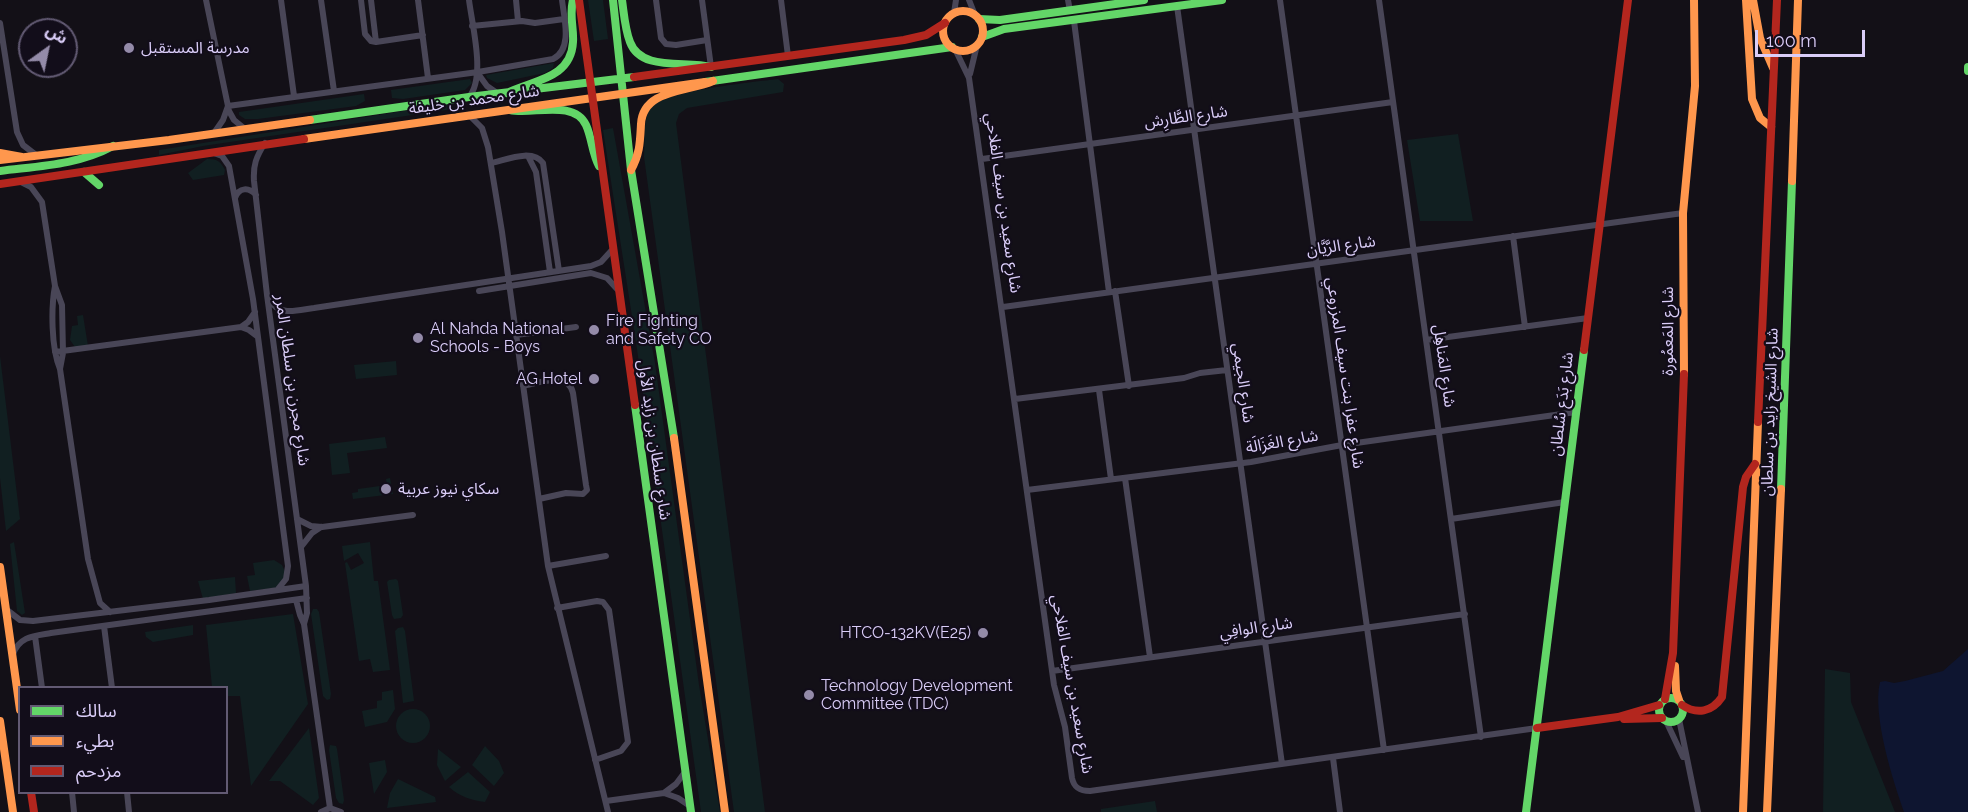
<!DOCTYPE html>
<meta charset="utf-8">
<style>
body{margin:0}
#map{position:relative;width:1968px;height:812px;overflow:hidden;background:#131017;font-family:Raleway,"Noto Sans Arabic",sans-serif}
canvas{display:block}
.legend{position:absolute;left:18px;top:686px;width:210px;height:108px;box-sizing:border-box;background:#120d1a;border:2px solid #625a73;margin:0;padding:8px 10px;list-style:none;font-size:18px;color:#dacdf8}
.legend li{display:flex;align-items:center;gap:12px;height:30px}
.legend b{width:30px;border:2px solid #625a73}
.north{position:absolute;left:18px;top:18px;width:60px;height:60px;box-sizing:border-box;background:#120d1a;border:2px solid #625a73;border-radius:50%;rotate:33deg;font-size:16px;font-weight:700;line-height:24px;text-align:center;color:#dacdf8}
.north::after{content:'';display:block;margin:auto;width:21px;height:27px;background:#948ba9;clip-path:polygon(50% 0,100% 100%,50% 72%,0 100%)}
.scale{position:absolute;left:1755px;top:30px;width:110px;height:27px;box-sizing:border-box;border:3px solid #dacdf8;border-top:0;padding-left:8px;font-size:18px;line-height:21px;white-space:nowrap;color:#dacdf8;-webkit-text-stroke:4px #120d1a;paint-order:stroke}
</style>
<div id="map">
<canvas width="1968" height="812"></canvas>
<ul class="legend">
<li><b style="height:8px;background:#63d668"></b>سالك</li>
<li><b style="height:8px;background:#ff974d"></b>بطيء</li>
<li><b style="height:8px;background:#b3261e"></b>مزدحم</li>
</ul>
<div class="north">ش</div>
<div class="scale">100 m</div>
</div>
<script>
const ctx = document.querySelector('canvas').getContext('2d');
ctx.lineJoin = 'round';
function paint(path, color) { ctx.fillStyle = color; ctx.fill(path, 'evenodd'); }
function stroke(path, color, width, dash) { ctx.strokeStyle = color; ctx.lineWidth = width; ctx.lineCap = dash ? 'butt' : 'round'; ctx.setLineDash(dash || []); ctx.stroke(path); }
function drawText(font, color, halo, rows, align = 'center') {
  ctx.font = font + ' Raleway,"Noto Sans Arabic",sans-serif'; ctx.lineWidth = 4.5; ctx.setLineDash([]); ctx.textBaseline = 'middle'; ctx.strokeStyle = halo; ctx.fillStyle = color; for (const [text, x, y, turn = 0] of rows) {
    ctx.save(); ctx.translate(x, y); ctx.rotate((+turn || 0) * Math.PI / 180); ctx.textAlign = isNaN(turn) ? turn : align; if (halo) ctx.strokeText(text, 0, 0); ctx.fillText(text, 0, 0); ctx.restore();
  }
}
paint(new Path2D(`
 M588,0H603L608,39L594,41Z
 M554,63L553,68L545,73L497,83L487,78L486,75Z
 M470,79L472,83L465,90L403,99L392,98L391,90Z
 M778,79L784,84L783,92L687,108L679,114L676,123L765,812H734L644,157C645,143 643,123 649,110C657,91 755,82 778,79Z
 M364,94L365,101L356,106L258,119H245L239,115V112Z
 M453,103V109L203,146L159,155V150Z
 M613,128L655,363L699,685L720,812H701L636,342L603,130Z
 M1458,134L1473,221H1420L1407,140Z
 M207,159C218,159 221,162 225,170L224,175L193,180L188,173Z
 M83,315L88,346L75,347L70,340L72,326L78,325L77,316Z
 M0,356L20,519L6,531L0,478Z
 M396,361L397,375L356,379L354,365Z
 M385,437L387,448L347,453L350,473L332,475L329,444Z
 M390,478L393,494L353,499L352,493L358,492V489L387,485L386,479Z
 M14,542L25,613L22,615L17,611L10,544Z
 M370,542L374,581H378L390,670L373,672L370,659L359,661L345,563L347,562L351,570L364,563L358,553L344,561L342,546Z
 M274,560L282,565L287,576L283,587L250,591L247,576L255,575L253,563Z
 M235,577L236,593L203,599L198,581Z
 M396,579L398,581L403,615L401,618L394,619L392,615L387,582L389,580Z
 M313,609H317L319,612L331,694L330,699L327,700L323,696L311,614Z
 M293,614L308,704L251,786L240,696H227L226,688L212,687L206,625Z
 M193,625V635L153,642L146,637L145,632Z
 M403,627L405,631L414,701L403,703L395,631L398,628Z
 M1825,669L1850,673L1851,702L1895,812H1823Z
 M393,690L395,709L387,722L365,727L362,711L377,708V701L382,700V692Z
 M396 726a17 17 0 1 1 34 0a17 17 0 1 1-34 0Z
 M309,728L319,798L313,805L280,781H269Z
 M330,745L336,746L337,749L344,800L343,804L339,803L336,798L329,750Z
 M485,746L499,761L504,773L494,786L472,765Z
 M438,749L461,767L445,781L437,765Z
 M385,760L387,772L374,794L369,763Z
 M468,772L490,792L485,802C471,800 460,797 449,787Z
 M398,779L435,797L436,802L387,808L390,793Z
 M1155,801L1157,812H1101V809Z`), '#111f21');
paint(new Path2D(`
 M1968,649V812H1904C1893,781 1872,715 1880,682L1885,681L1894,683L1905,681L1943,671Z`), '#0e1530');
stroke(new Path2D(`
 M206,0L229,111L234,120L245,129
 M281,0L294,96
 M321,0L334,91
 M361,0L365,34L371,41L376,42L423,35
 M371,0L376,42
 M418,0L428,78
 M469,0C472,25 486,77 469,97
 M516,0L518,21
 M656,0L661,38L666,44L676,45L707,40
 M702,0L711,67
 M781,0L788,56
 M969,0L975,15
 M1068,0L1070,11
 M1280,0L1384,750
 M1379,0L1481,737
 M1177,6L1282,764
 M954,13L956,0
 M1074,21L1109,292
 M0,23L17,132L23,145L36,155
 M472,26L522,21L535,23L564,19
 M955,49L969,78L1054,685L1065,727L1072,778C1074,788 1080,791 1090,791L1537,728
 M970,74L977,45
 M479,75L487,86L497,93
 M228,106L478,72L553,59C573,49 564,18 562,0
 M469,115L482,128L488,147L502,232L548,566L608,812
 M214,133L223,120L228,106
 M265,143C256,157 253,165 254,181L267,295L306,586L307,613L304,624
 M211,152L222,156L229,166L253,299L288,566L286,579L278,589
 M528,156L536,172L550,272
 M982,159L1393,102
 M491,163C506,160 532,148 543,163L559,271
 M21,182L31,187L42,202L55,286L62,305L63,353L60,369
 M235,198C239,187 249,187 256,195
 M1513,236L1525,327
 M55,286C51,307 51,348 60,369L88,559L100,603L110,612
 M479,291L591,273L607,278L617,289
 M1115,291L1129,386
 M270,300C279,317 298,310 314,308L591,266L601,262L612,250
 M1003,307L1683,213
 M241,327L248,322L255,312
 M516,335L576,327
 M1426,340L1588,318
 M55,352L241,327L249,330L257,336
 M523,386C539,383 568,371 573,393L586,485L587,490L583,494L566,493L539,499
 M1099,390L1111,479
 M1015,399L1184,378L1200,373L1227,370
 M1125,478L1150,657
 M1027,490L1251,462L1342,445L1576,412
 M297,519L311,526L322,527L413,515
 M1451,519L1565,502
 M301,547L312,533L321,527
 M548,566L606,556
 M296,600L300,615L304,624L330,808
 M557,608L597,601L603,602L609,610L628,742L621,751L595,760
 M7,610L20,620L33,621L209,600L306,586
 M104,626L112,688
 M35,636L42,688
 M13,654C20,636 34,636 51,633L307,598
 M1052,671L1465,614
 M1679,719L1698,812
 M1666,721L1683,757
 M1333,758L1340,812
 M72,792L74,812
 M127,792L129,812
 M664,793L676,784L685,772
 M606,801L664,793L678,798L690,806
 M321,812L330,808L341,812`), '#494657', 6);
stroke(new Path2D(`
 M613,0L631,170L674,438
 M622,0C624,14 625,29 630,42C641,72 686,60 711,67
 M979,19L1000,20L1144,0
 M982,37L1004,29L1222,0
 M1968,67V71
 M705,82L952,47
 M507,93C533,80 571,79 573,42C574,28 569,15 573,0
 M510,110C532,115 574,99 586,125C592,138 592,153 599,166
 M310,120L469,97L634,77
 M0,171C39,166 78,165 113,146
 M84,172L99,185
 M635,405L691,812
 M1781,489L1792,181
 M1659 710a12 12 0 1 1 24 0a12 12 0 1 1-24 0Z
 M1526,812L1584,350`), '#63d668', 8);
stroke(new Path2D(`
 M1746,0L1752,99L1760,118L1771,127
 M1753,0L1760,38L1773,68
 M943 31a20 20 0 1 1 40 0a20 20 0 1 1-40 0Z
 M304,139L705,82
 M0,153L22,157
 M0,160L169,140L310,120
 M631,170C640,154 640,142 641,124C643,89 688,92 713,81
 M1792,181L1798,0
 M1684,374L1683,213L1695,86L1694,0
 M674,438L725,812
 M0,567L20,710
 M1675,666L1676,691L1679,700
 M0,721L13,812
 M1743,812L1758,422
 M1767,812L1781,489`), '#ff974d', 8);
stroke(new Path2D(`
 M579,0L635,405
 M634,77L904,40L926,35L945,23
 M0,184L304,139
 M1584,350L1628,0
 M1758,422L1777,0
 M1665,699L1673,653L1684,374
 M1682,705C1697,715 1712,712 1722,697L1743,487L1746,477L1755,464
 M1624,719L1662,718
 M1537,728L1618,717L1659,705
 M31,792L34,812`), '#b3261e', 8);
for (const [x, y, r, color] of [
 [129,48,6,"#948ba9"],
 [594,330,6,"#948ba9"],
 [418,338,6,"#948ba9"],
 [594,379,6,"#948ba9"],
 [386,489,6,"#948ba9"],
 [983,633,6,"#948ba9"],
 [809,695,6,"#948ba9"]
]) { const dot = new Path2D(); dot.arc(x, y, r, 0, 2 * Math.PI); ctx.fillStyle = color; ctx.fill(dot); stroke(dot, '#120d1a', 2); }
drawText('16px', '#dacdf8', '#120d1a', [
 ["مدرسة المستقبل",141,48],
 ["Fire Fighting",606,321],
 ["and Safety CO",606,339],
 ["Al Nahda National",430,329],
 ["Schools - Boys",430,347],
 ["AG Hotel",582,379,"right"],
 ["سكاي نيوز عربية",398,489],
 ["HTCO-132KV(E25)",971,633,"right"],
 ["Technology Development",821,686],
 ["Committee (TDC)",821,704]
], 'left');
drawText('16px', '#dacdf8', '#120d1a', [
 ["شارع محمد بن خليفة",474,100,-8],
 ["شارع الطَّارِش",1186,117,-8],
 ["شارع سعيد بن سيف الفلاحي",1003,203,82],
 ["شارع الرَّيَّان",1341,246,-8],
 ["شارع المَعمُورة",1668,331,-90],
 ["شارع المَناهِل",1444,366,82],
 ["شارع عفرا بنت سيف المزروعي",1345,373,82],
 ["شارع مجرن بن سلطان المرر",292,380,82],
 ["شارع الجيمي",1243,383,82],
 ["شارع بَدَع سُلطان",1562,404,-83],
 ["شارع الشيخ زايد بن سلطان",1770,412,-88],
 ["شارع سلطان بن زايد الأول",654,440,82],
 ["شارع الغَزَالَة",1282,442,-10],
 ["شارع الوافِي",1256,628,-8],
 ["شارع سعيد بن سيف الفلاحي",1072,684,80]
]);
</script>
